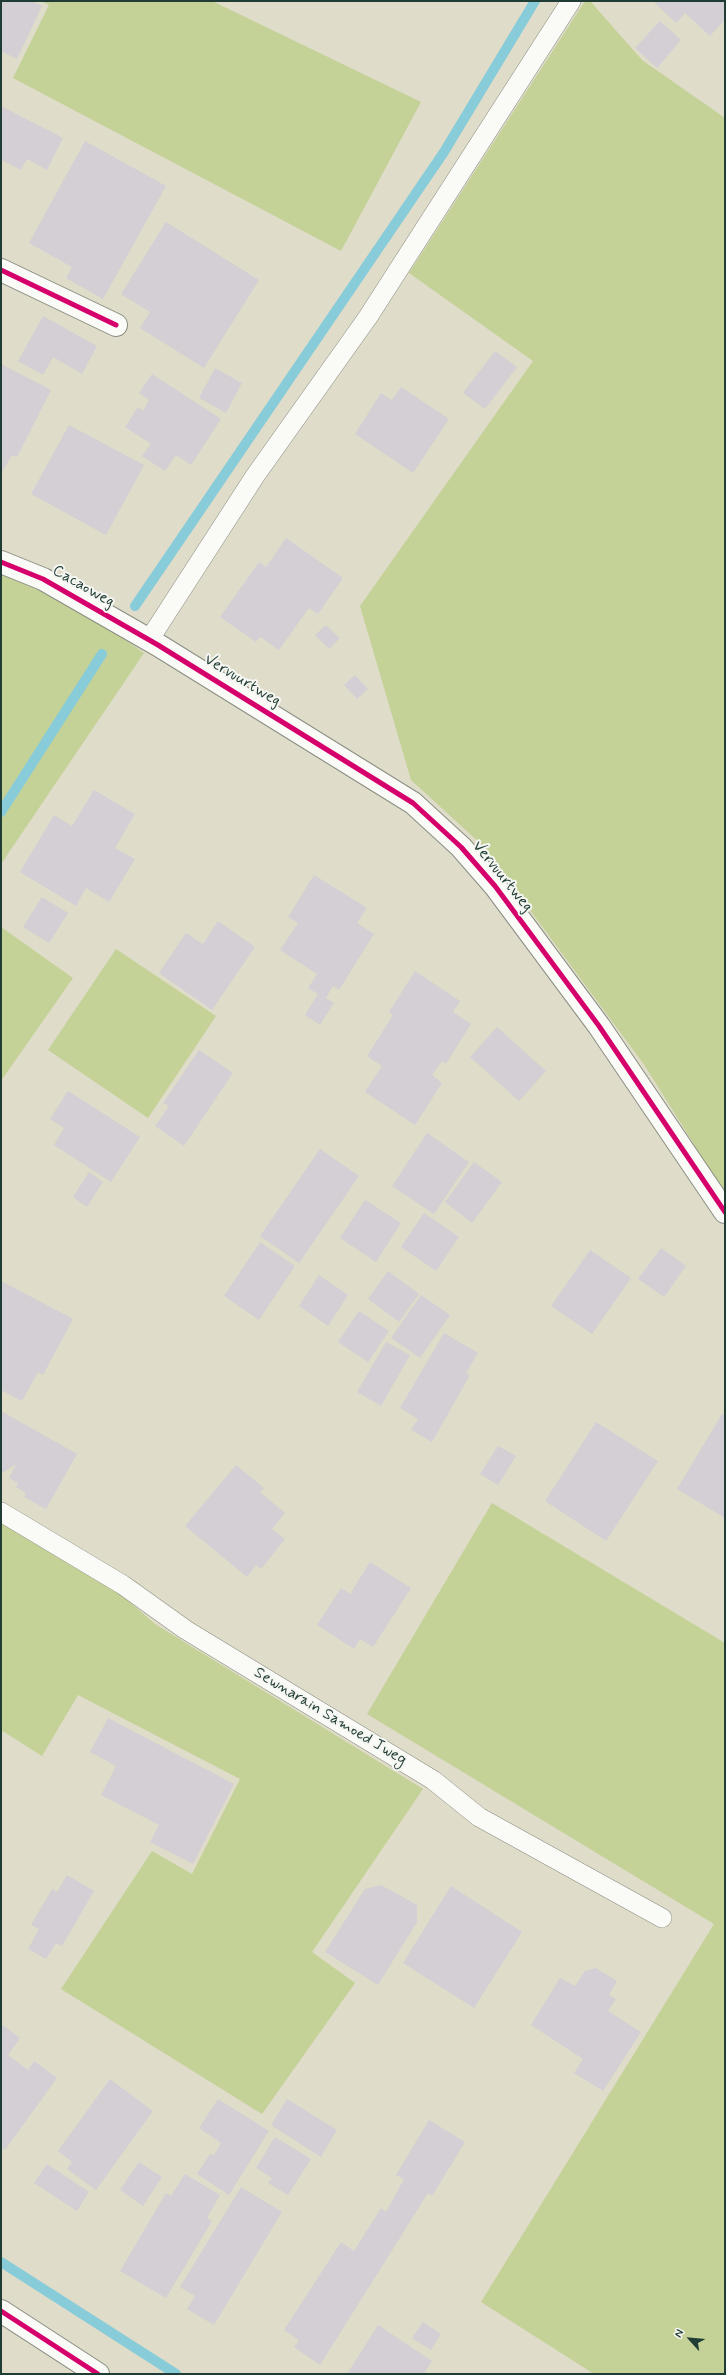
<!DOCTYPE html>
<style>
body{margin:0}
#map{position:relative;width:726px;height:2375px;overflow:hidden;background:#dfdcc9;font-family:Mynerve,sans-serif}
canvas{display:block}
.frame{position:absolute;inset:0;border:2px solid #1f3d34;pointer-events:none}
.north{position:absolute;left:670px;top:2319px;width:40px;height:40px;-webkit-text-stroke:3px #f6f6f2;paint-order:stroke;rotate:297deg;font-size:11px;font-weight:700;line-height:16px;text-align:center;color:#1f3d34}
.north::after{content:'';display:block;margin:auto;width:14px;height:18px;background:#1f3d34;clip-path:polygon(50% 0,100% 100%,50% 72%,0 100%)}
</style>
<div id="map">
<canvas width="726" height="2375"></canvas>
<div class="frame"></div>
<div class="north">N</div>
</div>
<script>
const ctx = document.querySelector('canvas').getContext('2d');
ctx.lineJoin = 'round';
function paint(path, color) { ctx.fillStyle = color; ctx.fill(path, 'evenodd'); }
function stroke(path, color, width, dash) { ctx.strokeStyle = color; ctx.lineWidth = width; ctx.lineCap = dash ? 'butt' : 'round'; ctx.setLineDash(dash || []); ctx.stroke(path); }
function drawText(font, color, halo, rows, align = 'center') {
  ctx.font = font + ' Mynerve,sans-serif'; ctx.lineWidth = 4; ctx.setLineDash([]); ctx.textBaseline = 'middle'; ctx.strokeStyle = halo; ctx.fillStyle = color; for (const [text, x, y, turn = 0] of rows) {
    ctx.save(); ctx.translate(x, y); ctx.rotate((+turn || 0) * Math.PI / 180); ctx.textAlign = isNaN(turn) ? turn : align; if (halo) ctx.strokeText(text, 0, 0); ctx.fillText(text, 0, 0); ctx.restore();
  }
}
paint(new Path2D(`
 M41,1H212L421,102L341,251L13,78L49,5Z
 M585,1H590L642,60L725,118V1194L645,1066L482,845L411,780L360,606L533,361L409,273Z
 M1,574C55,596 97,619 144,653L1,864Z
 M1,927L73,978L1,1081Z
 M116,949L216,1016L148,1118L48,1050Z
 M492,1503L725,1643V2374H594L481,2302L714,1924L367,1714Z
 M1,1521L118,1592L155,1624L423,1789L312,1952L355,1983L262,2114L61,1989L152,1851L192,1874L240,1779L78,1695L42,1756L1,1730Z`), '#c4d197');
stroke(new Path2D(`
 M135,606L444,152L535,1
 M1,812L102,654
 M1,2262L176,2374`), '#88ccd9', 10);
paint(new Path2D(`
 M1,1H32L42,6L17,59L1,51Z
 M653,1H725V20L710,36L685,13L676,23Z
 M660,21L681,40L657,68L635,48Z
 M1,106L63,138L47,170L27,159L21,170L1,160Z
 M85,141L166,186L103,299L66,278L72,267L29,243Z
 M166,222L259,280L204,368L140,328L150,312L121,294Z
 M43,316L97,346L82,374L53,357L43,375L18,361Z
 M495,351L517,367L485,409L463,393Z
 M1,364L51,390L17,457L12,455L1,474Z
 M215,368L242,383L226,413L199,398Z
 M152,374L221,419L191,465L176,455L165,471L142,456L151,444L125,427L138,407L143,411L149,400L139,393Z
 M401,387L449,419L413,473L355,434L381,393L392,400Z
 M69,425L144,465L106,535L31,494Z
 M286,538L343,578L318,614L309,608L279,650L260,637L256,642L220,617L259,562L266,567Z
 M326,625L340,638L329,649L315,635Z
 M355,675L368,689L357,699L344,685Z
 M94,790L135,814L115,848L135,859L109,902L86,888L76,906L20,872L54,815L72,826Z
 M314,875L367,908L357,923L374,934L339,990L333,986L326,998L334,1003L320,1025L305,1015L318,994L308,988L317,974L280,950L298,923L288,917Z
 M42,897L68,913L49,943L23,927Z
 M218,921L255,947L212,1010L159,973L186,933L203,944Z
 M415,971L460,1001L453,1012L471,1024L446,1064L442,1061L432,1075L442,1083L415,1125L365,1092L382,1066L367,1056L393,1015L389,1012Z
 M497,1027L546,1071L519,1101L470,1057Z
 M199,1050L233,1073L184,1146L155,1126L169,1106L163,1103Z
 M68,1091L140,1137L111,1182L54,1145L64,1128L50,1119Z
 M427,1133L469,1162L434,1214L392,1186Z
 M320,1149L359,1176L299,1263L260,1236Z
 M474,1162L502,1182L472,1223L445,1202Z
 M89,1172L103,1182L87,1207L73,1197Z
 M365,1200L401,1223L376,1262L340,1238Z
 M424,1213L459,1237L436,1271L401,1247Z
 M260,1242L295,1266L259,1320L224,1296Z
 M661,1248L686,1266L664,1297L638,1279Z
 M590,1250L631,1278L592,1334L551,1306Z
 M388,1271L419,1294L399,1322L368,1299Z
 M319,1275L348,1295L328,1326L299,1306Z
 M1,1281L73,1319L43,1375L38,1372L22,1401L1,1390Z
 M421,1295L450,1315L420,1358L391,1338Z
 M359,1311L389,1331L368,1362L338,1342Z
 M444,1333L478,1353L466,1373L470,1375L432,1442L411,1430L418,1419L400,1408Z
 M386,1342L410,1355L381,1406L357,1392Z
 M1,1411L77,1454L46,1509L24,1497L26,1493L16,1487L18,1483L9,1478L16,1464L1,1474Z
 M722,1414L725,1416V1518L677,1489Z
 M596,1422L658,1461L606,1541L545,1501Z
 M498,1446L516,1456L498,1485L480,1474Z
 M236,1465L264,1488L260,1492L285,1513L272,1529L285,1539L261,1569L256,1565L247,1577L185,1526Z
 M370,1562L411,1588L373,1647L360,1639L354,1649L317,1625L341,1588L350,1594Z
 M108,1718L234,1784L193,1864L150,1842L159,1825L101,1795L116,1766L90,1752Z
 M67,1875L94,1891L62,1946L56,1943L46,1959L28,1949L39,1929L31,1925L52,1889L57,1892Z
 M381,1885L417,1905V1922L378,1985L325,1952L365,1889Z
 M451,1886L522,1932L474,2008L403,1963Z
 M596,1968L617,1981L609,1995L616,1999L608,2011L641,2032L603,2091L574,2073L583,2059L531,2025L560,1978L575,1986L585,1971Z
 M1,2024L20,2038L8,2055L28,2070L34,2061L57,2078L5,2150L1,2147Z
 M110,2079L153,2111L96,2190L67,2169L72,2162L58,2151Z
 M218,2099L269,2131L229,2195L197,2174L210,2154L214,2155L221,2143L199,2128Z
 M287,2099L337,2130L321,2157L271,2125Z
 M429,2120L465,2142L432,2196L428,2193L320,2365L294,2347L299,2340L284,2330L341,2242L354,2251L381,2208L386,2212L404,2179L396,2175Z
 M275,2137L311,2159L288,2195L268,2183L272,2178L256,2168Z
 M139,2162L162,2177L143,2206L120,2190Z
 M47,2164L89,2192L77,2211L34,2183Z
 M185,2174L220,2195L207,2218L212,2221L166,2298L120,2271L166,2193L171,2196Z
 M241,2187L282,2212L214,2325L187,2309L195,2296L180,2287Z
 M423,2322L441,2334L431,2350L412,2338Z
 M378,2325L432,2361L424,2374H347Z`), '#d3cfd4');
const service = new Path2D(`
 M149,640L255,476L368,317L571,1
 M1,1512L123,1585L186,1630L433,1780L479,1817L662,1918`);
const minor = new Path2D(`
 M1,270L116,325
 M1,562L43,579L158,645L413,803L461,847L495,886L599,1026L725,1212
 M1,2311L98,2374`);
stroke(service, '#8a8e83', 20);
stroke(minor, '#8a8e83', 24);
stroke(service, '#fafaf7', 19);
stroke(minor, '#fafaf7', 22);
stroke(new Path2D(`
 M1,270L116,325
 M1,562L43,579L158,645L413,803L461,847L495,886L599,1026L725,1212
 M1,2311L98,2374`), '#d6006c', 5);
drawText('16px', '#1f3d34', '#f6f6f2', [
 ["Cacaoweg",83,587,30],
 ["Vervuurtweg",242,681,31],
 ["Vervuurtweg",502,877,51],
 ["Sewnarain Samoed Jweg",330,1717,31]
]);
</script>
